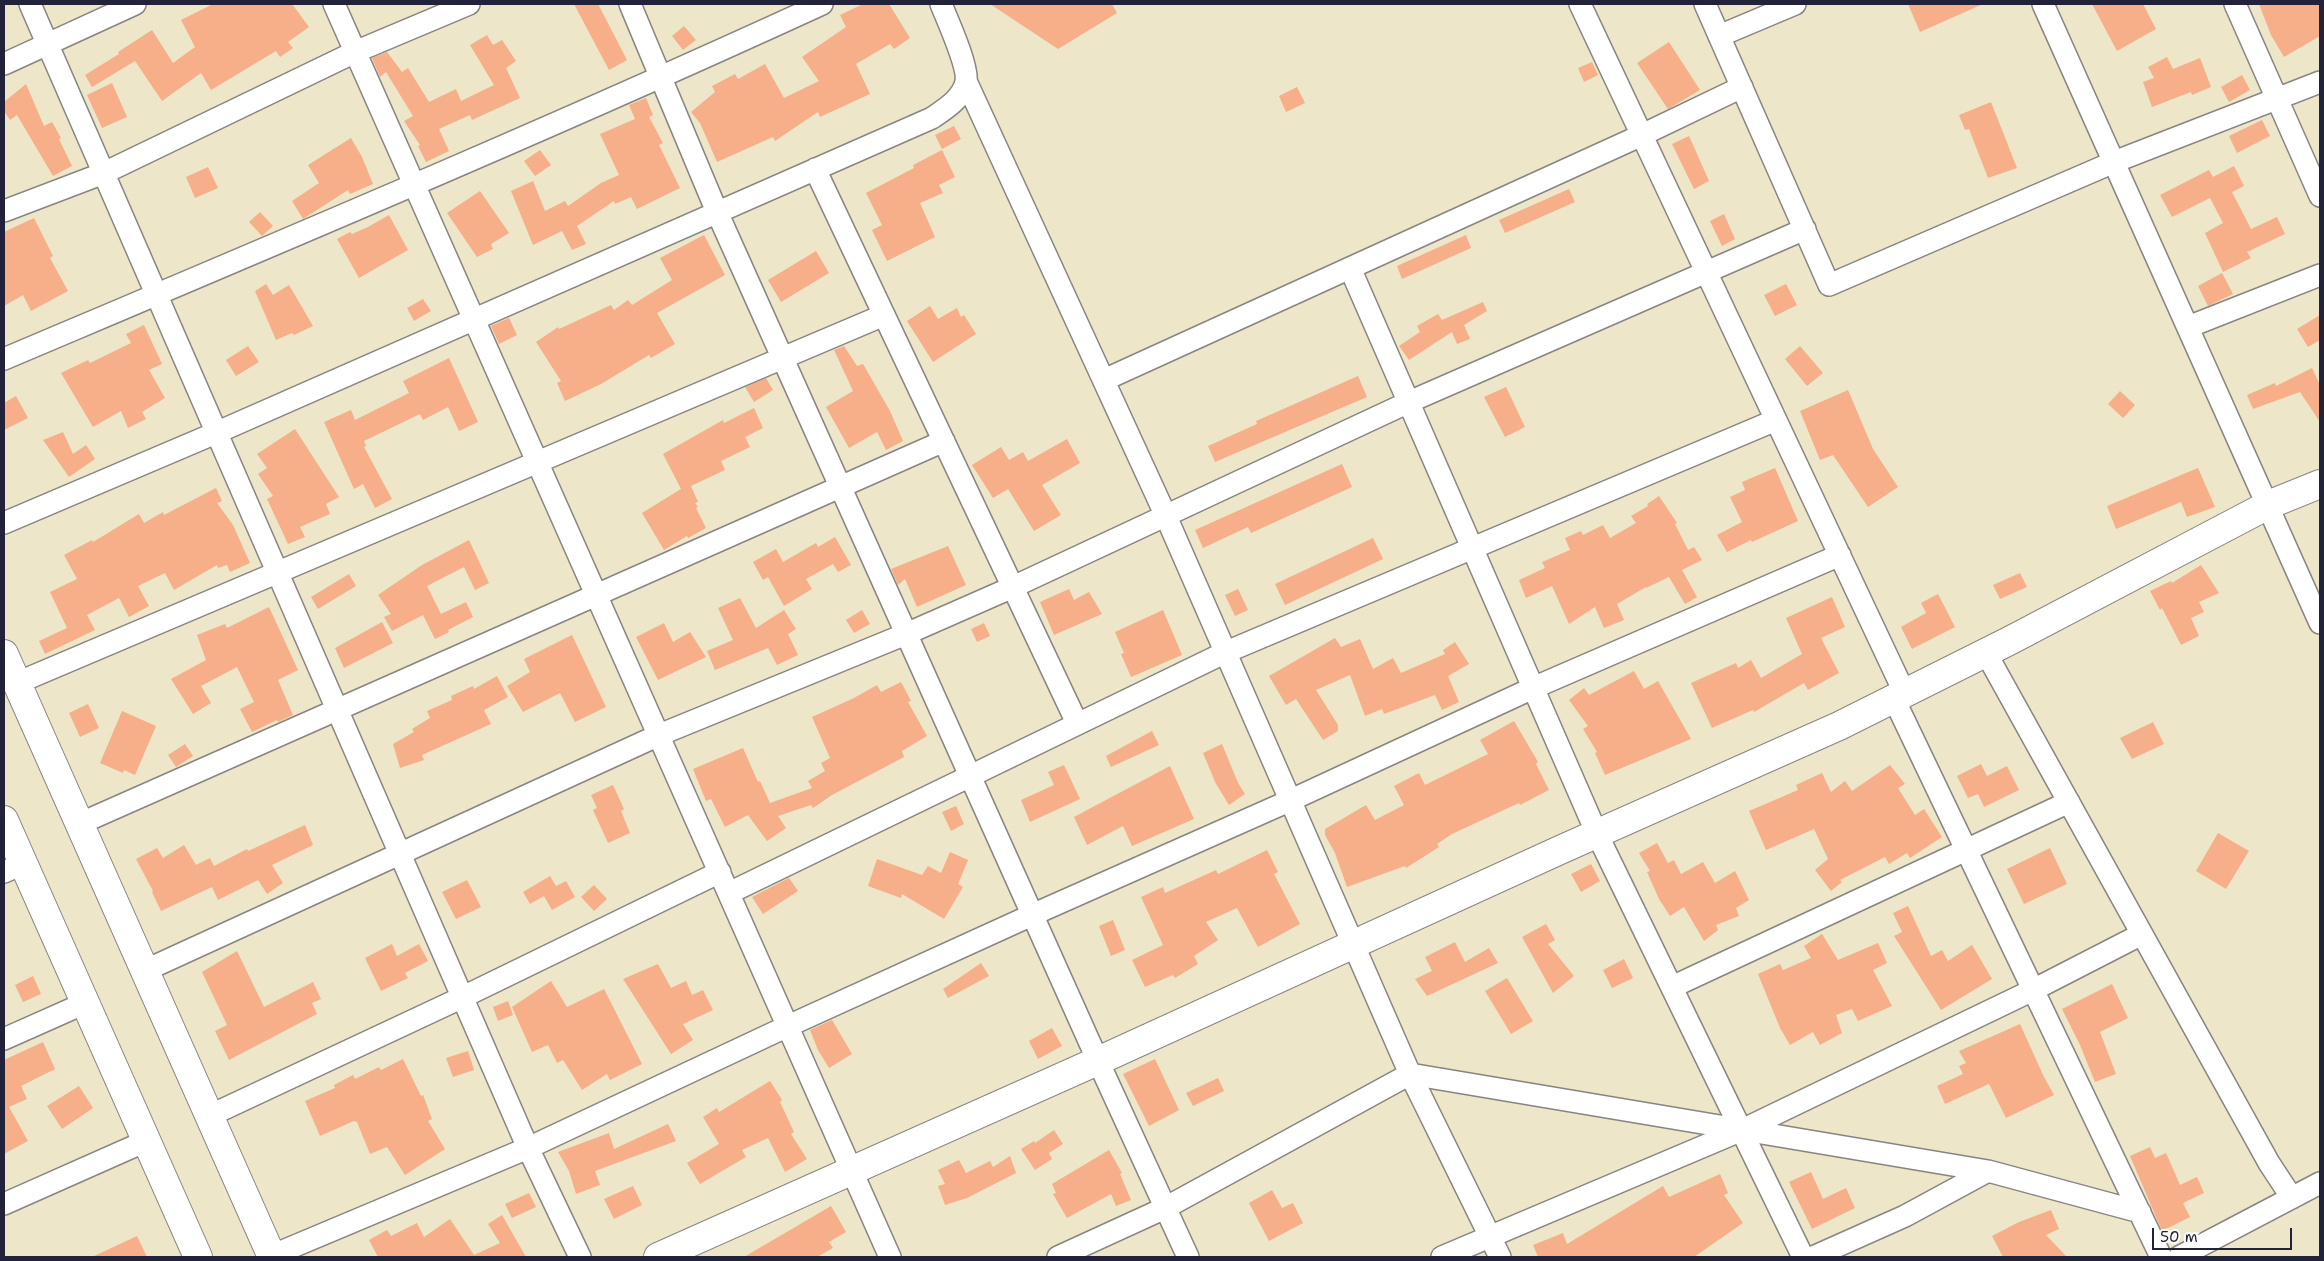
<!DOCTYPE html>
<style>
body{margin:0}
#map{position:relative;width:2324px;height:1261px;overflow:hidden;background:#ede6c9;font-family:"Shantell Sans",sans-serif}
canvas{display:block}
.frame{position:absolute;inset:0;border:5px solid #22223b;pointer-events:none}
.scale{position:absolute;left:2152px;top:1228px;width:140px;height:22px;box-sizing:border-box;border:2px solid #22223b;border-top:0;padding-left:6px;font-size:15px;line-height:18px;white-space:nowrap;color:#22223b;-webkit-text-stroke:4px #fdfcf7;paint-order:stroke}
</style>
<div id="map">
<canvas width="2324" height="1261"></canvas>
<div class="frame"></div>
<div class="scale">50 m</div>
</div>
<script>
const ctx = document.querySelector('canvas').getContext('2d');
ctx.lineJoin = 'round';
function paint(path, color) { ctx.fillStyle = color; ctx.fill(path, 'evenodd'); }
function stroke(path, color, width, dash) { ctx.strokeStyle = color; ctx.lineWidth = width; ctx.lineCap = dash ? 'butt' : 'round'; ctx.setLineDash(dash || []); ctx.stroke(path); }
paint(new Path2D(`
 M213,4H292L309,27L288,42L293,48L280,57L276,51L211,90L201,73L162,101L135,61L92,87L85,75L119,54L118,52L152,30L173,63L195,47L181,20Z
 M574,4H598L627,60L609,70Z
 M863,4H889L910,38L894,49L890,44L856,64L870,94L820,117L818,112L775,141L773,137L717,162L700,123L691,112L715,92L712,86L735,74L738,79L765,64L784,98L819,81L802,57L846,27L840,15Z
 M990,4H1112L1117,13L1058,49Z
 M1908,4H1983L1920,32Z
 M2092,4H2143L2156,29L2117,51Z
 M2259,4H2320V36L2284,57L2271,35Z
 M684,26L696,40L683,50L672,36Z
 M487,35L493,45L502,40L516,61L506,68L520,98L472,120L470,115L439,129L449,151L426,162L418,146L420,145L404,121L413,116L386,72L380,77L372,58L387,52L402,72L408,68L429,102L456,89L461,101L494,85L470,45Z
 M1669,42L1700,90L1668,109L1637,63Z
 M2167,57L2173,69L2200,58L2211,87L2192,95L2191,92L2152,107L2143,82L2154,78L2148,67Z
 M1592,62L1598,75L1584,82L1578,68Z
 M2242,75L2250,90L2229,102L2221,87Z
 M112,83L127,117L102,128L87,95Z
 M26,84L44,126L52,122L61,138L59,139L72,166L53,176L17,115L10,120L4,111V102Z
 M1297,87L1305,103L1286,112L1279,96Z
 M646,98L653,115L649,117L663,143L659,145L680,188L637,209L631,197L615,204L614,201L577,226L586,244L572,250L562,231L533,245L511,191L533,181L545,211L565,201L568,206L601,183L619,175L600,134L635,119L629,105Z
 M1991,102L2017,168L1988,178L1969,129L1965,130L1959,115Z
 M2262,120L2270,136L2237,153L2229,136Z
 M954,126L961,139L942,149L935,135Z
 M1689,136L1709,181L1694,189L1672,144Z
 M351,138L362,157L373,184L350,194L348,190L303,219L292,201L319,183L308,165Z
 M540,150L551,165L535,176L524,161Z
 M942,150L955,177L939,185L943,193L920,203L935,237L887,261L872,230L882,225L866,193L914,168L913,165Z
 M2234,166L2244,186L2232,192L2251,229L2277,217L2285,234L2247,252L2251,258L2223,272L2205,233L2223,223L2210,198L2172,217L2160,195L2209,170L2213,177Z
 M208,167L218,188L195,198L186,177Z
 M1569,189L1575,202L1505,233L1499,220Z
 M480,191L509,233L491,244L493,249L477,257L447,213Z
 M260,212L273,226L262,236L249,222Z
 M1724,214L1735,239L1722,246L1710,221Z
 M389,215L408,250L359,278L337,239L350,232L352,234L368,227Z
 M34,218L53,256L50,258L68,291L31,311L23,295L4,306V232Z
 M704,235L725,275L657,313L675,344L651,358L649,355L601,384L565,401L557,383L561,381L536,342L558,327L559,329L611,305L614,310L628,300L632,305L672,280L660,258Z
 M1466,235L1471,248L1402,279L1397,266Z
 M816,251L829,273L781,302L768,280Z
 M2222,273L2233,294L2208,306L2198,286Z
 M266,284L273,295L289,285L313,326L294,335L292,333L276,340L255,291Z
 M1786,284L1797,305L1775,316L1764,295Z
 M423,299L431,311L414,321L407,308Z
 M1483,302L1487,311L1464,325L1470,339L1457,344L1452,332L1409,360L1399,346L1420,332L1417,326L1438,314L1442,320Z
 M930,306L938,319L957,308L961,317L964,315L976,334L933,362L907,321Z
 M2320,315V340L2308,347L2297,329Z
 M509,318L517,335L499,344L491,326Z
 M144,325L162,364L149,370L165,398L142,412L146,419L128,428L121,411L93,427L61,373L88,360L90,363L131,343L126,334Z
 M248,346L259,362L236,376L226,360Z
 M844,346L857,366L863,364L890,411L903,441L886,450L877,432L849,448L826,407L853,391L834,350Z
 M1800,346L1823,373L1807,386L1785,359Z
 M449,358L478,422L459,431L448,407L423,420L420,414L364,441L366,446L364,447L392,499L375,508L363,484L354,489L324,422L351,410L355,420L409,393L403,381Z
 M2312,368L2320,385V422L2300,392L2253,409L2247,395L2275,383L2276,386Z
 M1358,376L1367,397L1215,462L1208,446L1257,424L1256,421Z
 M766,378L773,390L754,402L745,387Z
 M1506,387L1525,427L1505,437L1484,397Z
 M1848,390L1873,449L1898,487L1868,507L1833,455L1820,460L1800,411Z
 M2120,391L2135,405L2123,418L2108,404Z
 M16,396L28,418L4,430V403Z
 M754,408L763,428L745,437L750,447L721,461L725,470L691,486L698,502L695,503L698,507L696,508L706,528L688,538L687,536L664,550L642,513L681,489L663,454L723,420L724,423Z
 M295,429L339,497L326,504L330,514L300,527L305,537L288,544L267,499L273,496L258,474L267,468L257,454Z
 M63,432L73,454L86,445L95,459L69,477L43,440Z
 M1067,439L1080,463L1042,485L1061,515L1034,531L1008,489L993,498L972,465L1001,447L1009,460L1023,452L1028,461Z
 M1342,464L1352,487L1251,533L1248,527L1203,548L1195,530Z
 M1775,468L1798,521L1752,542L1751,540L1727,552L1717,535L1742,522L1730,497L1745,490L1742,482Z
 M2198,468L2215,507L2187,517L2181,502L2116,529L2107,506Z
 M216,488L222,501L217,503L233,525L250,563L230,572L227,565L218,568L217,565L174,590L165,573L138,586L149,606L129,617L119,598L87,615L95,630L45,654L39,641L67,628L50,592L77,579L64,555L92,540L93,542L139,514L144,523L163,512L164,515Z
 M1659,496L1677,523L1675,524L1688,550L1694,547L1702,560L1682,570L1697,597L1685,604L1669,577L1646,588V587L1617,604L1624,620L1604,628L1595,607L1569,624L1552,586L1526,598L1519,580L1545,568L1542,562L1570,550L1565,538L1581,531L1583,535L1603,525L1610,538L1636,523L1631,516L1648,506L1647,504Z
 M835,537L851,565L838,572L833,564L806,579L812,589L784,606L768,577L763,580L753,562L776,549L783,562L816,543L818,547Z
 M1373,538L1383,559L1285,605L1275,584Z
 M469,540L489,583L475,590L464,567L427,586L441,614L466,602L473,617L448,630L449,632L435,639L423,615L392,631L384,617L391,614L378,595L422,565Z
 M948,546L966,585L917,607L905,579L898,585L891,569Z
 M2201,565L2219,593L2199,602L2204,612L2191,618L2199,636L2181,645L2162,608L2160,610L2150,591L2171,581L2172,583Z
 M2020,573L2027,587L2000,599L1993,585Z
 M349,574L356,586L318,609L311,597Z
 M1069,589L1074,600L1089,592L1102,614L1054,635L1040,602Z
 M1238,589L1248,610L1235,616L1225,595Z
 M1938,594L1955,627L1912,649L1901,627L1926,613L1921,603Z
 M1832,597L1845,627L1821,638L1839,673L1808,690L1804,683L1754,712L1753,710L1712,728L1691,683L1736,663L1738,668L1751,660L1761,678L1802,654L1786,618Z
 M740,598L756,628L784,610L796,629L788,634L798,655L777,665L768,648L715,670L707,651L733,640L718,608Z
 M269,607L298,670L278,680L293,715L278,722L277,720L252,732L240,709L254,702L237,667L201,686L211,703L193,714L171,679L206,660L197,635L225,624L227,628Z
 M862,610L870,624L854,633L846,620Z
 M1163,610L1182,655L1131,677L1121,654L1124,653L1115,632Z
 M382,622L393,643L344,668L335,648Z
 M664,623L673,642L690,632L706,657L658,680L636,637Z
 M984,623L990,636L977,642L971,629Z
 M572,635L606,707L575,722L560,693L523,712L507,686L530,672L524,659Z
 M1335,638L1341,647L1360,639L1373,669L1393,658L1401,673L1445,654L1443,650L1455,642L1469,664L1448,676L1459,702L1442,710L1435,695L1384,714L1382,709L1365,716L1350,675L1316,690L1338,725V731L1323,740L1296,699L1286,705L1269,676Z
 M1634,671L1644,689L1658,681L1691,739L1605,775L1595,753L1597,752L1583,729L1588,726L1569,700L1584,688L1589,695Z
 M497,676L508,697L484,710L491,724L422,755L424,760L400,768L393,744L414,732L412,729L430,718L427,711L452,700L451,696L473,686L474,689Z
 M901,682L911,701L908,702L927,736L902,751L904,757L832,795L813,808L811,805L778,816L786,828L767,841L748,815L725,827L711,799L706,801L693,769L743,748L758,782L760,781L770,803L812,788L808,781L825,771L821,763L830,758L812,717L854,698L877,685L881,692Z
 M88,704L99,728L80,737L69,713Z
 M122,711L156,726L135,775L124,770L123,773L100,763Z
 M1514,721L1538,762L1536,764L1549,790L1520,805L1519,803L1452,834L1437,844L1439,847L1406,868L1405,866L1347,887L1335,853L1325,835V829L1366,805L1375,820L1404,805L1394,786L1419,773L1425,785L1488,754L1480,740Z
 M2153,722L2164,744L2132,759L2120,738Z
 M1152,731L1159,745L1111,767L1106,756Z
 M185,744L193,756L176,767L168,755Z
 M1222,744L1238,783L1245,794L1229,805L1216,784L1203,753Z
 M1981,764L1987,776L2007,766L2019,790L1984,807L1978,794L1968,798L1957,776Z
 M1064,765L1080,799L1030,822L1021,800L1054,785L1048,772Z
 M1890,765L1905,784L1898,788L1915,815L1924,809L1942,837L1910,858L1907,853L1889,864L1885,857L1840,880L1842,882L1831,891L1815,870L1828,859L1814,829L1766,850L1749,811L1798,790L1796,785L1822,773L1831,792L1845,781L1852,791Z
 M1170,766L1194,819L1132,846L1123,826L1087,845L1074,817Z
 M613,785L624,809L621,811L630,833L608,843L593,810L597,808L591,795Z
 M956,806L964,824L951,831L942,812Z
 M305,825L313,845L272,865L283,883L267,894L258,880L218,900L212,887L161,911L152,892L153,891L136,859L157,848L163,858L184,845L196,865L210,858L214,866L247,849L248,851Z
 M2218,833L2249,851L2226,889L2196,871Z
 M1657,843L1668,863L1674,860L1681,874L1703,862L1715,883L1735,871L1749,900L1736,908L1739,916L1716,925L1718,930L1704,941L1684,907L1670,916L1659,899L1647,872L1650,871L1639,853Z
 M2050,848L2067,884L2024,904L2007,869Z
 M1267,850L1278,872L1274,874L1300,924L1258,947L1237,908L1206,922L1218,940L1194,956L1198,964L1175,978L1173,975L1145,987L1132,960L1163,945L1141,897L1163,887L1165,893L1216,870L1218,874Z
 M950,852L968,860L958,884L963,887L944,919L902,894L901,898L868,886L877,859L922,875L928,866L941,873Z
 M1591,864L1600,881L1581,892L1571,874Z
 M550,876L556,886L566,881L575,897L552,910L544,896L530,904L523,892Z
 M789,878L798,891L763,914L752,897Z
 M467,880L481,907L456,919L442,892Z
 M594,885L607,899L594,911L581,897Z
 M1908,906L1931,956L1942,950L1948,961L1972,945L1992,979L1941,1010L1894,936L1902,932L1893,913Z
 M1113,920L1125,950L1111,956L1099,926Z
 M1546,924L1555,940L1548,944L1574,976L1553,993L1522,937Z
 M1822,934L1838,960L1878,943L1887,963L1873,970L1892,1006L1858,1021L1852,1009L1836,1015L1842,1033L1820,1045L1813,1032L1790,1045L1780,1028L1758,974L1780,964L1783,970L1811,958L1804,946Z
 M1455,942L1465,962L1489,948L1498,963L1427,996L1415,979L1432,971L1425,957Z
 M392,944L397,956L419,944L428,961L405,973L408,978L381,991L365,958Z
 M237,951L264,1007L313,982L321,999L312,1003L317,1014L229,1060L215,1031L227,1025L202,972Z
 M1624,959L1633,978L1612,988L1603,970Z
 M981,963L989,976L948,998L943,989Z
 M658,964L671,988L686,981L692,995L703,990L713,1010L683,1024L693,1040L671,1054L623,979Z
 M33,976L41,994L23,1002L15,985Z
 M1507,978L1533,1021L1511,1034L1485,991Z
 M551,981L567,1007L604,989L642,1064L610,1080L607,1074L582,1090L563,1060L557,1063L548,1045L532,1052L512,1007Z
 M2112,984L2128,1018L2100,1032L2116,1074L2095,1082L2080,1045L2062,1009Z
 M508,1001L513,1015L498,1021L493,1007Z
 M832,1020L852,1054L829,1068L818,1050L810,1030Z
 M2020,1024L2043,1075L2054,1095L2006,1118L1989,1084L1945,1104L1937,1086L1963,1074L1959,1066L1966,1063L1959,1051Z
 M1052,1028L1062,1046L1038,1059L1029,1041Z
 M43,1042L55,1069L21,1086L27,1099L9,1107L28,1141L4,1154V1060Z
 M468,1051L474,1070L453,1077L446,1058Z
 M403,1059L421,1096L423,1095L432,1119L428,1121L445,1149L405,1175L387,1147L370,1154L357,1122L354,1121L320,1136L305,1101L335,1088L334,1085L353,1075L355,1079L379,1067L381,1070Z
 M1155,1059L1179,1110L1149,1126L1123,1074Z
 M1218,1078L1224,1091L1193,1106L1186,1093Z
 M770,1081L782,1100L780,1102L794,1132L791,1134L807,1159L785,1172L768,1138L742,1150L746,1157L700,1184L687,1163L719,1144L703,1117L717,1108L719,1112Z
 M79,1086L93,1108L62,1129L47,1106Z
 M668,1124L676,1141L595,1171L600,1185L576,1194L569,1171L558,1152L609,1133L614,1149Z
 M1054,1130L1063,1144L1049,1153L1052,1159L1035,1170L1021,1149L1034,1141L1035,1143Z
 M2150,1147L2155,1158L2166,1153L2180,1185L2197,1177L2204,1193L2183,1203L2190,1217L2162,1231L2130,1156Z
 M1109,1150L1122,1173L1120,1174L1131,1200L1116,1206L1111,1194L1067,1218L1053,1194L1056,1193L1052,1184Z
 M1010,1156L1016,1173L967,1198L945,1205L938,1186L945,1184L938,1170L959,1160L966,1173L990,1161L993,1167Z
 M1811,1172L1823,1199L1846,1188L1855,1208L1812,1229L1789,1182Z
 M1720,1174L1728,1193L1724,1195L1743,1223L1694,1257H1538L1533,1245L1563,1233L1567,1244L1663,1186L1669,1197Z
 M633,1186L642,1205L614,1219L604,1199Z
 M1272,1190L1282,1208L1293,1203L1303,1223L1269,1241L1249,1203Z
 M529,1193L536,1207L512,1218L505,1204Z
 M831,1206L846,1232L829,1242L833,1248L817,1257H744Z
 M2051,1210L2059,1229L2046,1235L2067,1257H2003L1992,1236L2019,1222Z
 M502,1215L526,1257H378L369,1240L387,1230L391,1236L417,1223L424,1237L450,1219L474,1255L500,1243L488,1224Z
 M137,1236L147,1257H92Z`), '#f6af88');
const minor = new Path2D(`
 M30,4L528,1148L580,1257
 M334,4L890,1257
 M630,4L717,212L1098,1061L1188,1257
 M1580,4L1905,694
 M1705,4L1829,285L2114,162L2320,82
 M2043,4L2320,623
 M2235,4L2320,196
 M1719,36L1795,4
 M4,64L135,4
 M966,81L1165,514L1410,1074L1500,1257
 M815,169L1077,723
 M4,211L104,173L355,52L469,4
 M1350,268L1597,834L1803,1257
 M2188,327L2320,275
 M4,359C278,243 552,128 822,4
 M1104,380L1642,135L1742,87
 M4,523L218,432L932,118C945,109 962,99 966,82C969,67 947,19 941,4
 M1986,653L2269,1163L2292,1198
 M17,683L884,315
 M1894,699L2161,1257
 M79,824L944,441
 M4,872L23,864
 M729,893L1224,653L1776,420
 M144,971L659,735L906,634L1013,587L1409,402L1805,229
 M1672,987L2069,802
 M4,1039L85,1003
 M209,1116L463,997L720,872
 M4,1204L146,1141
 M271,1256L528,1148L788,1026L1032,915L1289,801L1533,688L1840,555
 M1058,1257L1165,1208L1410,1074L1988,1171L2140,1212
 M1442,1257L1742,1130L2033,990L2142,934
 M1813,1257L1905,1216L1988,1171
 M2179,1257L2320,1183`);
const tertiary = new Path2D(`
 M4,654L272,1257
 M4,820L198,1257
 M658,1257L1111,1055L1560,850L1839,726L2011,640L2268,505L2320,484`);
stroke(minor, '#888482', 24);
stroke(tertiary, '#888482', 30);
stroke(minor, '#fff', 21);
stroke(tertiary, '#fff', 28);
</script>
